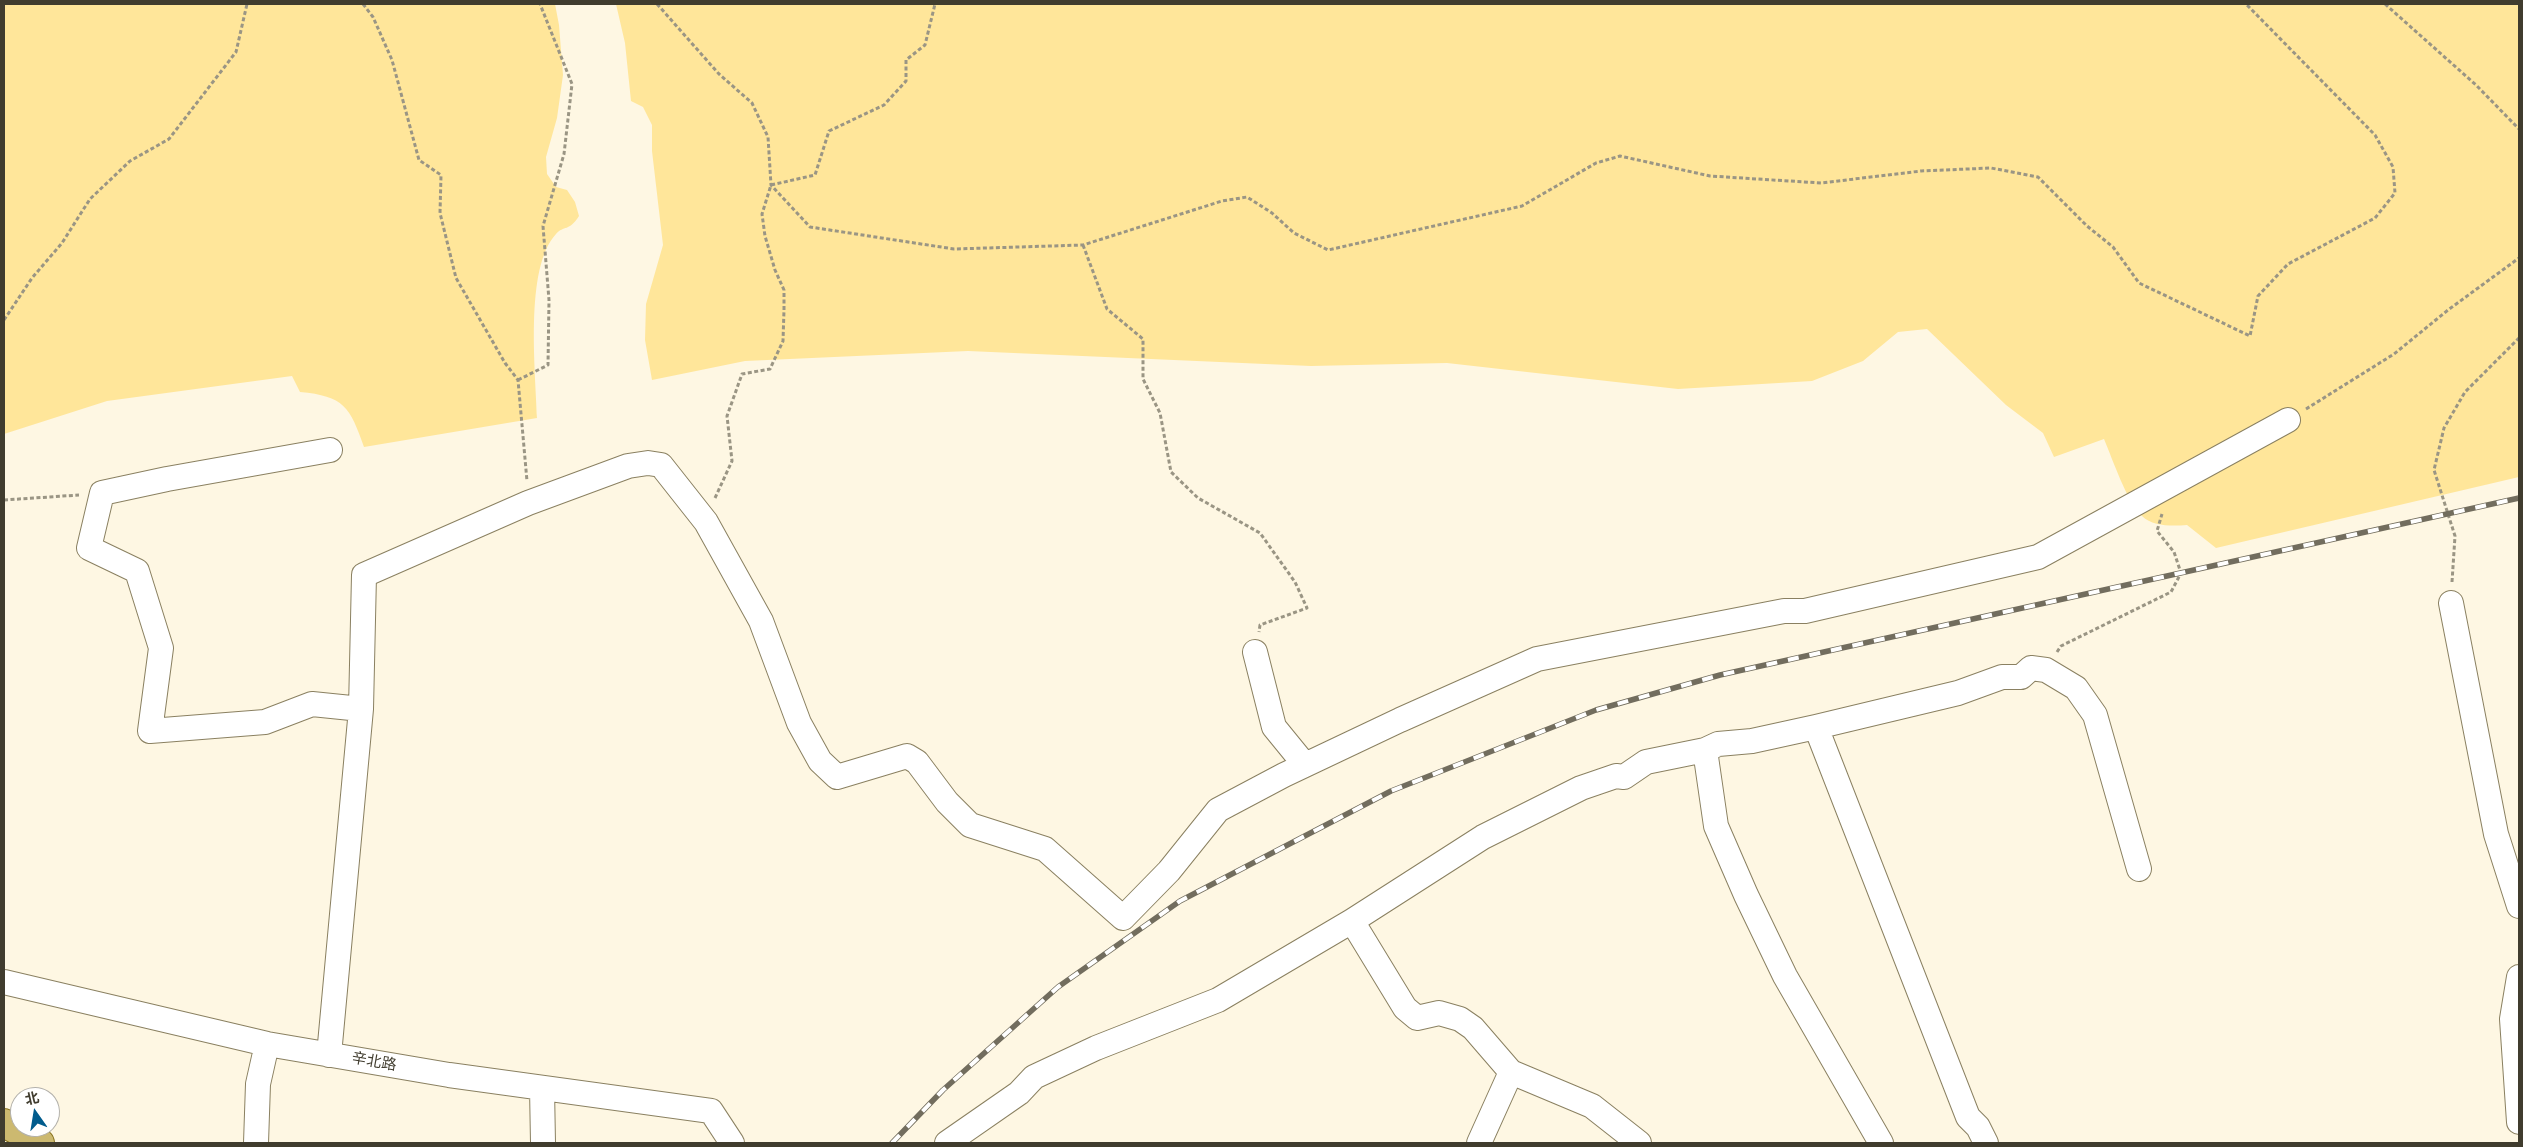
<!DOCTYPE html>
<meta charset="utf-8">
<style>
body{margin:0}
#map{position:relative;width:2523px;height:1147px;overflow:hidden;background:#fef7e3;font-family:"IBM Plex Sans","Noto Sans SC",sans-serif}
canvas{display:block}
.frame{position:absolute;inset:0;border:5px solid #403c2e;pointer-events:none}
.north{position:absolute;left:10px;top:1087px;width:50px;height:50px;box-sizing:border-box;background:#fff;border:1px solid #b3b1ab;border-radius:50%;rotate:347deg;font-size:14px;font-weight:700;line-height:20px;text-align:center;color:#403c2e}
.north::after{content:'';display:block;margin:auto;width:18px;height:22px;background:#015c8d;clip-path:polygon(50% 0,100% 100%,50% 72%,0 100%)}
</style>
<div id="map">
<canvas width="2523" height="1147"></canvas>
<div class="frame"></div>
<div class="north">北</div>
</div>
<script>
const ctx = document.querySelector('canvas').getContext('2d');
ctx.lineJoin = 'round';
function paint(path, color) { ctx.fillStyle = color; ctx.fill(path, 'evenodd'); }
function stroke(path, color, width, dash) { ctx.strokeStyle = color; ctx.lineWidth = width; ctx.lineCap = dash ? 'butt' : 'round'; ctx.setLineDash(dash || []); ctx.stroke(path); }
function drawText(font, color, halo, rows, align = 'center') {
  ctx.font = font + ' "IBM Plex Sans","Noto Sans SC",sans-serif'; ctx.lineWidth = 4.5; ctx.setLineDash([]); ctx.textBaseline = 'middle'; ctx.strokeStyle = halo; ctx.fillStyle = color; for (const [text, x, y, turn = 0] of rows) {
    ctx.save(); ctx.translate(x, y); ctx.rotate((+turn || 0) * Math.PI / 180); ctx.textAlign = isNaN(turn) ? turn : align; if (halo) ctx.strokeText(text, 0, 0); ctx.fillText(text, 0, 0); ctx.restore();
  }
}
paint(new Path2D(`
 M4,4H555L559,25L563,75L557,118L546,157L547,174L556,187L567,190L575,202L579,216C569,232 564,225 556,234C524,268 536,373 537,418L364,447C350,407 344,396 300,392L292,376L107,401L4,434Z
 M616,4H2519V477L2216,548L2187,525C2173,526 2153,527 2142,516C2126,500 2113,460 2104,439L2054,457L2043,433L2006,405L1927,329L1898,332L1863,361L1812,381L1678,389L1447,363L1311,366L968,351L745,361L652,380L645,340L646,304L663,245L652,151V125L643,107L631,101L625,43Z`), '#ffe69a');
const minor = new Path2D(`
 M330,450L167,479L102,493L89,548L137,571L161,648L150,731L265,722L312,704L361,709
 M2451,603L2496,834L2519,906
 M1255,652L1274,727L1305,765
 M1816,727L1968,1117L1978,1127L1986,1143
 M1705,750L1716,826L1746,895L1785,976L1881,1143
 M1352,921L1405,1008L1417,1018L1439,1013L1460,1019L1473,1028L1511,1072L1592,1106L1639,1143
 M2519,977L2512,1019L2519,1122
 M4,982L267,1044L449,1075L711,1111L732,1143
 M329,1055L361,709L364,575L528,503L628,466L648,463L661,465L706,522L761,621L799,723L820,761L837,777L907,756L917,762L947,802L970,825L1045,849L1123,918L1169,871L1218,810L1284,775L1400,720L1537,659L1784,611H1805L2038,557L2288,420
 M542,1088L543,1143
 M256,1143L258,1084L267,1044
 M947,1143L1019,1093L1034,1077L1096,1048L1218,1000L1352,921L1483,837L1581,788L1616,776L1624,777L1646,762L1705,750L1718,744L1752,741L1816,727L1958,693L2002,677H2021L2031,668L2046,670L2076,688L2095,715L2139,869
 M1479,1143L1511,1072`);
const major = new Path2D(`
 M4,1123L40,1143`);
stroke(minor, '#8a8061', 26);
stroke(major, '#856f1a', 30);
stroke(new Path2D(`
 M363,4L373,17L392,60L419,160L441,175L440,213L456,278L505,363L518,380L527,481
 M657,4L719,74L752,103L768,137L771,185L810,227L954,249L1083,245L1222,201L1247,197L1272,213L1294,233L1328,250L1522,206L1596,163L1620,156L1710,176L1821,183L1921,171L1991,168L2038,177L2087,226L2113,247L2139,283L2250,336L2258,296L2288,264L2375,218L2395,193L2393,167L2375,135L2246,4
 M2385,4L2476,85L2519,129
 M1083,245L1107,309L1143,339V379L1160,413L1171,472L1198,498L1260,533L1295,582L1307,608L1260,625L1259,632
 M4,320L32,278L62,243L90,199L130,161L169,139L236,52L247,4
 M518,380L548,365L549,300L543,226L564,154L572,84L540,4
 M2306,409L2394,354L2448,310L2519,258
 M715,498L732,461L727,416L742,374L770,369L783,341L784,310V290L775,270L765,236L762,214L771,185L815,175L829,131L884,105L906,81V60L925,45L935,4
 M4,500L79,495
 M2452,582L2455,536L2434,470L2444,428L2465,392L2519,338
 M2057,652L2061,646L2171,592L2181,573L2174,552L2157,531L2162,514`), '#9a9584', 3, [4, 2.5]);
stroke(minor, '#fff', 24);
stroke(major, '#ccb970', 28);
const rail = new Path2D(`
 M892,1143L943,1090L1058,987L1180,901L1391,791L1596,710L1720,675L2519,498`);
stroke(rail, '#726d5e', 5.5);
stroke(rail, '#fff', 4, [11]);
drawText('15px', '#403c2e', '#fff', [
 ["辛北路",374,1062,10]
]);
</script>
